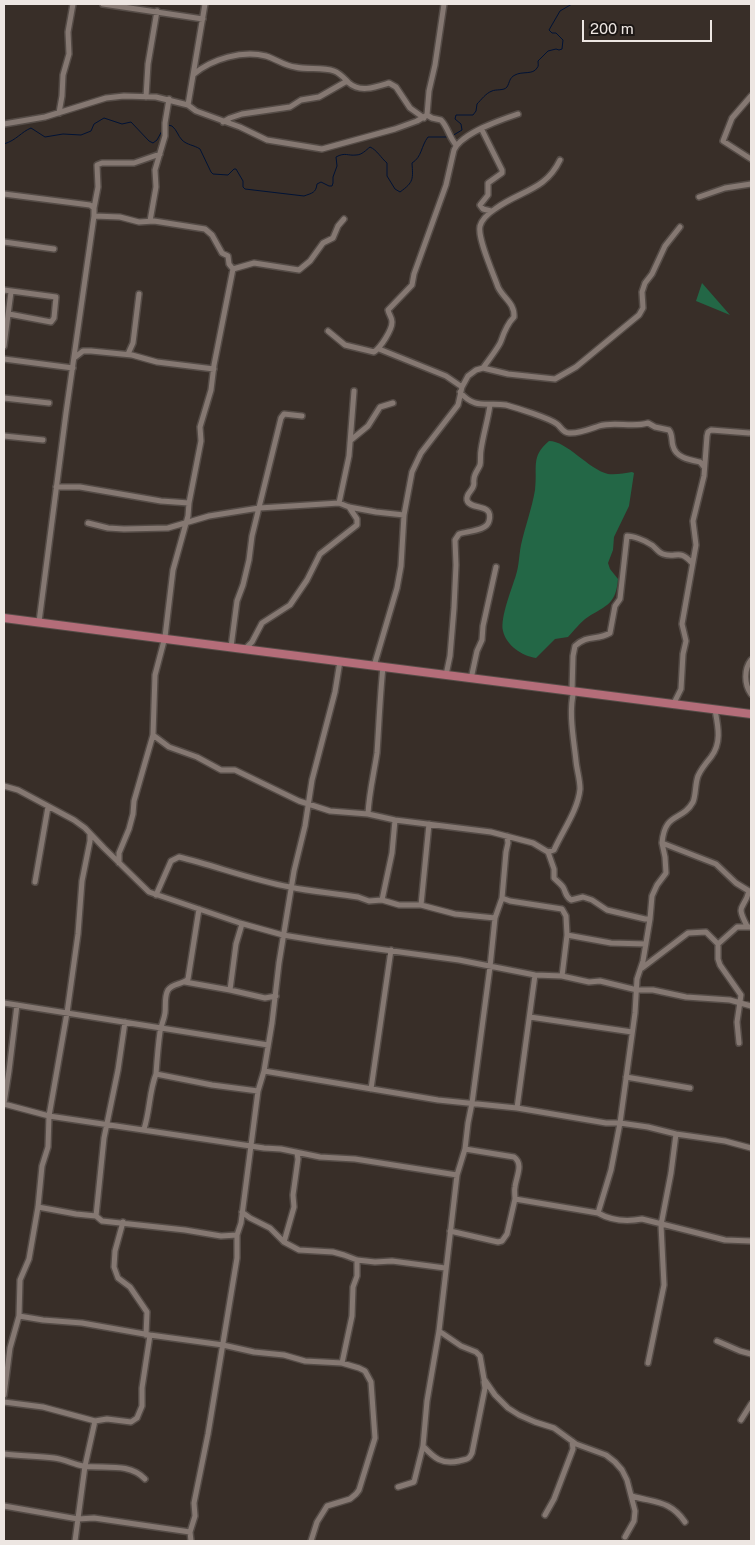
<!DOCTYPE html>
<style>
body{margin:0}
#map{position:relative;width:755px;height:1545px;overflow:hidden;background:#382e28;font-family:"Public Sans",sans-serif}
canvas{display:block}
.frame{position:absolute;inset:0;border:5px solid #ede6e2;pointer-events:none}
.scale{position:absolute;left:582px;top:20px;width:130px;height:22px;box-sizing:border-box;border:2px solid #ede6e2;border-top:0;padding-left:6px;font-size:15px;line-height:18px;white-space:nowrap;color:#ede6e2;-webkit-text-stroke:4px #1c1715;paint-order:stroke}
</style>
<div id="map">
<canvas width="755" height="1545"></canvas>
<div class="frame"></div>
<div class="scale">200 m</div>
</div>
<script>
const ctx = document.querySelector('canvas').getContext('2d');
ctx.lineJoin = 'round';
function paint(path, color) { ctx.fillStyle = color; ctx.fill(path, 'evenodd'); }
function stroke(path, color, width, dash) { ctx.strokeStyle = color; ctx.lineWidth = width; ctx.lineCap = dash ? 'butt' : 'round'; ctx.setLineDash(dash || []); ctx.stroke(path); }
paint(new Path2D(`
 M702,283L730,315L696,301Z
 M549,441C567,441 588,469 608,474C616,475 625,473 632,472L634,473L629,506L614,537L613,550L608,563L610,569L618,579C616,604 607,605 588,617C580,622 574,631 568,637L555,639L536,658C522,656 506,645 503,631C500,618 512,588 516,575C519,566 519,555 521,545C525,527 532,508 535,490C538,467 530,457 549,441Z`), '#236746');
stroke(new Path2D(`
 M168,125L172,126C177,130 178,136 182,140C187,145 194,145 200,149L211,172L213,174L228,175L234,169H236L243,181V187L245,189L304,196C312,193 316,193 317,184L321,182L329,186H332L333,183V177L337,166L336,157C345,152 348,156 356,155C362,155 366,150 370,147C377,150 381,158 387,163V176L395,189L400,192C414,182 413,179 412,163C422,157 421,146 428,137H448
 M452,136L462,130L461,124L455,119L456,115H473L476,111L477,104C481,100 486,93 492,91C496,89 504,91 507,87C510,82 509,78 515,75C522,71 533,75 537,68C539,66 538,64 538,61L548,51L556,49L559,50L562,49L563,40L556,33H552L549,30L560,11L572,4
 M4,144C17,140 21,132 31,128L45,137L63,134L81,135L91,131L94,124L104,118L122,124L131,122L149,141L153,143L157,140L163,129`), '#001336', 1);
const minor = new Path2D(`
 M103,4L203,19
 M194,74C212,59 242,50 266,56C276,59 285,66 295,67C308,70 322,67 334,71C340,73 344,78 349,83C360,93 376,87 389,83L396,87L410,108L424,118
 M751,96L732,118L723,141L751,159
 M146,97L148,64L157,11
 M188,105L205,4
 M59,113L62,96L63,75L69,54L68,32L73,4
 M427,115L432,118L441,120C448,127 449,137 456,145
 M223,122L230,118L242,114L290,107L301,100L319,97L347,81
 M4,124L45,117L106,98L124,96L156,97L188,105L196,111L240,127L267,140L322,149L395,129L417,121L427,115L429,91L435,65L444,4
 M482,130L502,170V173L488,183V195L480,205L483,209L491,211
 M4,194L90,205L94,208V216L66,413L39,622
 M699,197L725,188L751,184
 M94,208L98,187L97,165L102,163H134L160,154
 M94,216L120,217L139,222L154,221L205,229L212,235L222,253L228,256L229,264L233,269L214,365L211,390L200,427L201,441L189,503L188,516L173,570L165,637L155,675L153,735L134,801L133,814L129,829L119,853V863
 M150,221L156,187L155,170L165,136V123L169,99
 M4,242L54,249
 M233,269L254,263L299,270L310,261L323,243L333,238L338,226L344,219
 M4,290L56,297L54,318L51,322L9,314
 M328,331L345,345L374,352C381,347 392,330 392,322C392,317 389,315 388,310L412,285L414,274L446,185L454,150C462,133 500,120 518,114
 M4,346L11,292
 M379,349L446,376L462,387
 M128,354L133,343L139,294
 M74,358L83,351H91L132,355L157,362L214,369
 M4,359L73,368
 M483,368C487,362 499,347 501,341C504,332 507,324 514,317C515,303 503,298 498,287C494,275 477,238 480,226C482,219 489,213 495,209C521,190 545,191 560,160
 M460,392C475,410 487,402 506,405C517,408 549,418 557,424C561,427 563,433 569,433C578,434 590,429 599,426C615,421 632,428 648,423L655,427L669,430C673,435 671,440 673,446C676,458 690,460 700,462L704,467
 M4,398L49,403
 M4,436L43,440
 M351,440L368,426L380,407L393,403
 M56,487H80L161,501L189,503
 M339,503L349,456L354,391
 M88,523L108,528L124,529L168,528L209,516L259,508L324,504L339,503L349,507L376,512L404,515
 M231,647L237,601L243,585L249,560L252,536L281,418L284,414L302,416
 M245,649L252,642L262,623L290,605L307,580L320,554L357,525V519L349,507
 M751,660C744,669 744,684 751,694
 M374,666L397,588L401,566L404,515L412,472L421,453L458,405L462,387L468,376L476,370L483,368L508,374L555,379L576,367L639,315L643,308L642,292L645,283L652,274L665,246L680,227
 M446,675L450,656L454,608L456,565L455,540L459,534C467,531 487,531 489,521C494,502 470,511 467,500C466,494 471,492 473,487C475,482 473,484 474,479C474,474 478,470 480,465C481,461 480,455 481,450C483,435 488,420 490,405
 M471,679L477,651L482,640L483,626L496,567
 M572,691L573,656L575,646C588,634 596,641 610,633L615,606L620,599L627,536C633,536 644,540 650,544C655,546 657,552 663,554C676,559 679,548 692,563
 M673,705L681,689L683,654L686,641L682,624L696,545L693,521L704,476L707,436L708,432L711,430L749,433
 M715,710C718,726 722,743 711,757C706,763 701,769 698,776C695,784 696,795 693,802C682,822 665,811 662,843L716,864L736,883L749,891C744,911 735,903 747,926
 M153,735L169,747L197,757L221,770H235L299,801L330,811L368,814L395,820L491,832L533,843L548,852L554,850C563,830 578,810 580,789C580,779 577,771 576,761C574,741 568,711 574,691
 M4,786L18,790L74,820L85,828L104,848L149,892L240,923L283,935L326,942L459,960L535,975L562,976L589,982L600,981L637,990H653L686,997L730,1000L751,1006
 M368,814C369,793 374,773 377,753C379,724 380,696 383,667
 M507,836L508,843L506,852L502,898L510,901L562,909L566,916L567,935L611,943L646,944
 M548,852L554,869V878C557,881 560,883 563,887C566,892 565,896 571,900L583,897L592,900L607,910L645,919H650
 M35,882L48,807
 M156,895L171,861L179,857C216,866 252,880 290,887C312,892 336,893 358,897L369,901L382,900L399,905H421L455,914L495,918
 M502,898L495,918L490,967L472,1103L468,1123L465,1149L514,1157C524,1164 516,1177 515,1187C514,1191 515,1195 515,1199L598,1213C612,1221 626,1222 642,1219L725,1240L751,1241
 M382,900L392,853L395,820
 M421,905L429,824
 M199,909L188,979C182,985 173,983 168,990C164,997 166,1006 165,1013C164,1020 161,1025 160,1032C158,1046 157,1060 156,1074L212,1085L258,1091
 M718,944V959L720,965L741,995L737,1022L739,1043
 M642,968L688,933L706,932L718,944L737,927H751
 M562,976L567,935
 M185,982L230,990L265,998L276,996
 M230,990L236,944L242,924
 M4,1003L268,1045
 M530,1017L632,1032
 M264,1071L438,1100L517,1108L606,1123H620L648,1127L676,1134L725,1141L751,1148
 M626,1077L690,1088
 M371,1089L391,950
 M4,1103L9,1071L17,1005
 M4,1104L49,1116L264,1148L281,1149L320,1157L355,1159L457,1175
 M517,1108L535,975
 M144,1129C150,1111 149,1092 156,1074
 M38,1207L76,1214L96,1216L102,1221L185,1230L221,1236L237,1235
 M242,1212L250,1218L270,1228L284,1242L299,1250L333,1252L344,1255L357,1260L375,1262L392,1261L445,1268
 M598,1213L611,1170L620,1123L635,1013L637,979L643,961L650,919L652,896L657,885L666,873L665,857L662,843
 M96,1216L104,1138L118,1070L125,1022
 M123,1222L115,1251L114,1267L118,1278L130,1287L147,1312L146,1335
 M450,1231L498,1242L502,1241L507,1234L515,1199
 M284,1242L294,1207L293,1195L298,1159L297,1153
 M19,1316L43,1320L82,1323L150,1335L223,1345L254,1352L284,1355L305,1361L342,1363L359,1368L365,1371L371,1382L375,1438L359,1490L356,1494L350,1499L327,1506L317,1522L311,1541
 M439,1331L461,1346L476,1352L480,1356L484,1379L495,1395L508,1408L519,1415L535,1422L554,1428L576,1444L606,1455L615,1462L622,1470L627,1480L635,1511L634,1521L625,1537
 M717,1341L740,1351L751,1354
 M342,1363L352,1316L353,1287L357,1276V1260
 M648,1363L664,1285L661,1225L671,1173L676,1134
 M4,1395L10,1348L19,1316L20,1280L29,1259L38,1207L42,1166L48,1147L49,1116L67,1013L78,934L82,881L90,841V834
 M4,1402L43,1407L95,1421L85,1466L75,1541
 M741,1420L751,1404
 M95,1421L107,1419L131,1422L137,1418L142,1406V1388L150,1335
 M423,1446C434,1458 442,1465 459,1461C466,1459 469,1460 472,1453L485,1388L484,1382
 M4,1454C20,1456 37,1456 54,1458C64,1459 73,1464 83,1466C104,1469 129,1462 145,1479
 M398,1487L414,1482L423,1446L427,1401L439,1331L457,1175L465,1149
 M632,1496C655,1503 670,1500 685,1522
 M4,1506L78,1519L94,1518L190,1532
 M545,1515L554,1499L573,1449L572,1441
 M191,1541L190,1532L195,1516L194,1503L208,1434L237,1258V1235L241,1223L258,1091L264,1071L272,1023L279,963L294,871L305,826L312,780L335,692L340,661`);
const primary = new Path2D(`
 M4,618C253,650 502,683 751,714`);
stroke(minor, '#554c47', 8);
stroke(primary, '#554c47', 10);
stroke(minor, '#857872', 5);
stroke(primary, '#b46d79', 8);
</script>
